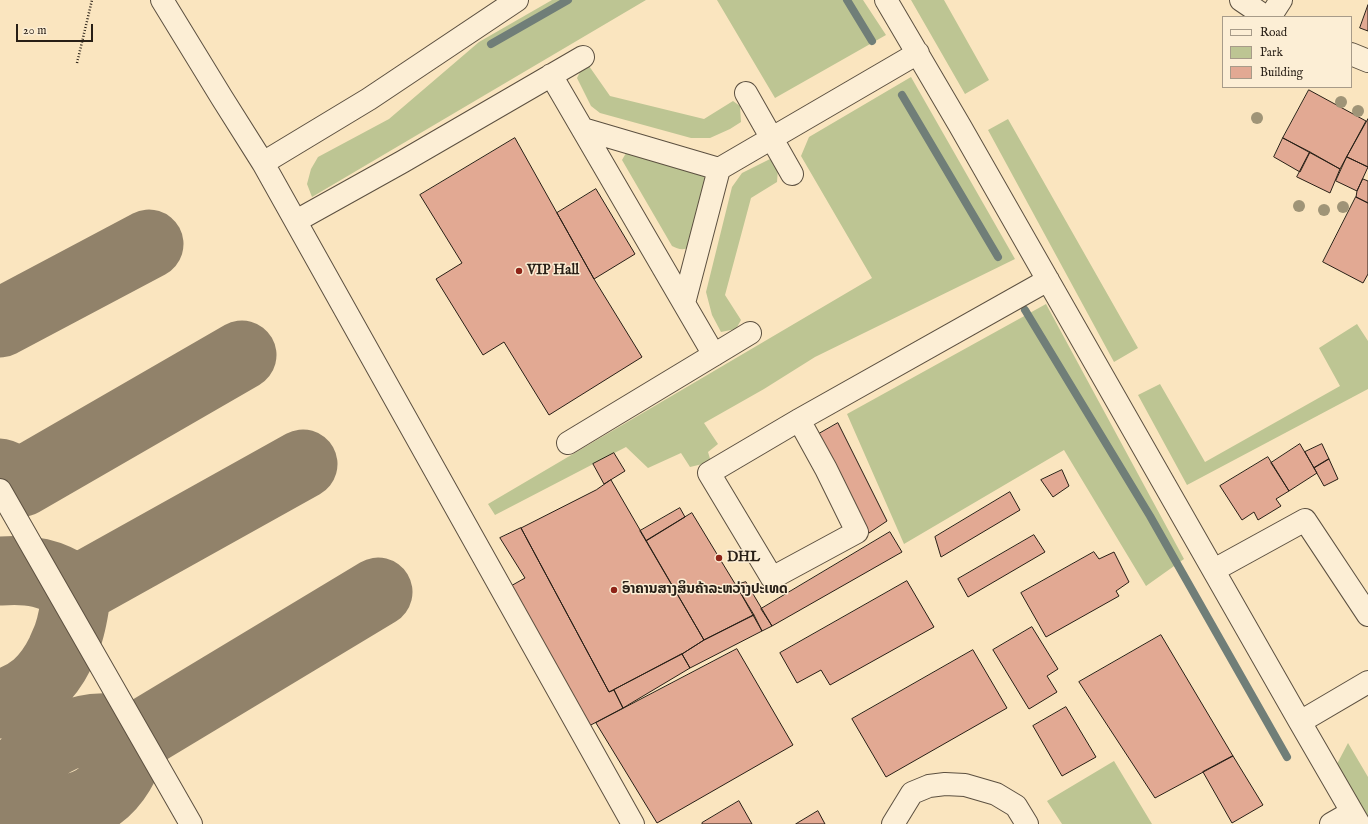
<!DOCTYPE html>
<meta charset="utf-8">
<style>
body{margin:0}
#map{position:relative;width:1368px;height:824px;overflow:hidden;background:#fae5bf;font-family:"IM FELL English",serif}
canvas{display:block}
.legend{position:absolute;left:1222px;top:16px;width:130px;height:72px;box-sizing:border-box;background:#fceed5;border:1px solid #a79b89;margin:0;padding:5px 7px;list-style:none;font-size:12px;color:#281f16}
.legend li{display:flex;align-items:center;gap:8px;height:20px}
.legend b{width:20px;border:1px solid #a79b89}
.scale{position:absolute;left:16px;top:24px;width:77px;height:18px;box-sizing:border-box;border:2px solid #281f16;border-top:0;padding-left:5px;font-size:12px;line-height:14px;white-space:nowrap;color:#281f16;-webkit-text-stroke:3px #fceed5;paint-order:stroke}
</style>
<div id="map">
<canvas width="1368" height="824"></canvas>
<ul class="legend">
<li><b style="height:5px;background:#fceed5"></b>Road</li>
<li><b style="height:11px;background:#bdc593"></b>Park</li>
<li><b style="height:11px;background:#e2a993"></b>Building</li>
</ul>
<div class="scale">20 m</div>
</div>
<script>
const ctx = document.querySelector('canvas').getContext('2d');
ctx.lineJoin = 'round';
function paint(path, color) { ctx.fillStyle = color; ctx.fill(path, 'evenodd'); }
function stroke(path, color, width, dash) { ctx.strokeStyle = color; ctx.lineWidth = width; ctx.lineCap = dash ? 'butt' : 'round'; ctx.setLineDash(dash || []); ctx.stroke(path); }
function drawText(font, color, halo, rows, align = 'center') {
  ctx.font = font + ' "IM FELL English","Noto Sans Lao",serif'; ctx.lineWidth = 3; ctx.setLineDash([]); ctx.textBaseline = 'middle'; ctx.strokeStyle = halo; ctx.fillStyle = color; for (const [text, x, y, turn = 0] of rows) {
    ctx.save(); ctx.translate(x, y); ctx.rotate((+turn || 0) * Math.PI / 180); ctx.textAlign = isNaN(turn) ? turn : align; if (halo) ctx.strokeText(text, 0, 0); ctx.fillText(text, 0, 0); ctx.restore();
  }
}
paint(new Path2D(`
 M552,0H646L312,197L307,184L311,169L318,157L389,119L479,42Z
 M717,0H863L886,35L775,98Z
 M911,0H944L989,80L965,94Z
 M589,66L610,96L704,119L733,101L740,106L741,122L730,129L710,138H691L600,113L591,106L577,78L581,70Z
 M911,77L1015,259L815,357L764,389L704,423L718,444L708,452L711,462L690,467L681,453L648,468L626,447L495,515L488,504L872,278L801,156L809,137Z
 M1008,119L1138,348L1114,362L988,130Z
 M626,153L702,173L707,182L690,247C683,251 678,249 672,246L622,160Z
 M770,159L778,168L777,182L751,198L725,295L741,320L736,329L721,332L712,315L706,292L732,187L742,173Z
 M1046,304L1184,559L1146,586L1064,450L904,544L847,414Z
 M1357,324L1368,341V389L1187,485L1138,395L1160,384L1205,462L1340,386L1319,348Z
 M1348,743L1368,777V824L1339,780L1337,764Z
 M1114,761L1152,824H1062L1047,801Z`), '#bdc593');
stroke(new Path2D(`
 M847,0L872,41
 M491,44L568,0
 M902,95L998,257
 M1025,310L1150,516L1287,757`), '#707e78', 8);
stroke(new Path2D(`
 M0,323L149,244
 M0,473L22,482L242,355
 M0,571C31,569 50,572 77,590L303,464
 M0,704C30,696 47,680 61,652C63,646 66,641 68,635C73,621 75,605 77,590
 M11,784C16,778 20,769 25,764C46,742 78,726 109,728C118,729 127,735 134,739L378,592
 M31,820C38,817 46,814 54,812C68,809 83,807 95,799C117,785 127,763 134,739`), '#91826a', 69);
const building = new Path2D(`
 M1368,5V31L1360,28Z
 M1309,90L1366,121L1340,169L1283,138Z
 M1368,119V167L1347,157Z
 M515,138L594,279L642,357L549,415L504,342L483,355L436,279L462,263L420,195Z
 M1283,138L1310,152L1300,172L1274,157Z
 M1310,152L1340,169L1330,193L1297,177Z
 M1347,157L1368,167L1357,191L1336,181Z
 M1363,179L1368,181V203L1356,197L1357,191Z
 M596,189L635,254L594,279L557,213Z
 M1356,197L1368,203V274L1363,283L1323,262Z
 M838,423L887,521L869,533L817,435Z
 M1300,444L1317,473L1289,491L1271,463Z
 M1322,444L1329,459L1314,468L1305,452Z
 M614,453L625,471L604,484L593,464Z
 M1268,457L1289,491L1276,499L1281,506L1258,520L1254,512L1242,520L1220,486Z
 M1329,459L1338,479L1324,486L1314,468Z
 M1062,470L1069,486L1053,497L1041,480Z
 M611,480L704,640L682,654L609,692L521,528L596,490Z
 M1010,492L1020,510L941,557L935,537Z
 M680,508L685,517L646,541L640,531Z
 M692,513L754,615L704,640L646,541Z
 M521,528L609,692L614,690L623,708L587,727L509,587L525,578L500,538Z
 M890,532L902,552L772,626L761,609Z
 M1034,535L1045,552L968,597L958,579Z
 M1094,552L1099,559L1114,552L1129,582L1116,591L1119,596L1046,637L1021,593Z
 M907,581L934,627L830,685L821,670L797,683L780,653Z
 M746,582L772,626L762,631L736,585Z
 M754,615L762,631L690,668L682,654L704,640Z
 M1032,627L1058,669L1047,676L1057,692L1029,709L993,650Z
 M1161,635L1233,756L1155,798L1079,682Z
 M737,649L793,745L657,823L596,723Z
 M973,650L1007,708L886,777L852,719Z
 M682,654L690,668L623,708L614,690Z
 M1066,707L1096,757L1062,776L1033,726Z
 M1233,756L1263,805L1232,823L1203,772Z
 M739,801L752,824H702V823Z
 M818,811L825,824H796Z`);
paint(building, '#e2a993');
stroke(building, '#281f16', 1);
const minor = new Path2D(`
 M162,0L222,98L263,163L633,824
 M886,0L960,126L1300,722L1359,824
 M1241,0L1266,17
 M1270,17L1281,0
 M1351,54L1368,61
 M551,75L714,355
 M746,93L792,174
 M583,129L719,169
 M263,163L369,99L517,0
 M296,221L402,162L583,57
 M684,303L719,169L918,53
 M799,420L826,469L857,532L772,578L709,473L799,420L1048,280
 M568,443L750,333
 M0,490L191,824
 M1214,570L1305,520L1368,615
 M1300,722L1368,682
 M893,824L912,793L929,786L945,784L965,785L996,794L1016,806L1027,824
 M1331,824L1352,812`);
stroke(minor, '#5c5040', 24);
stroke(new Path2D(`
 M77,63L92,0`), '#281f16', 2.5, [1, 2]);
stroke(minor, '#fceed5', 22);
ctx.fillStyle = '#9f9477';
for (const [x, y] of [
 [1341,102],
 [1358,111],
 [1257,118],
 [1299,206],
 [1343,207],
 [1324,210]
]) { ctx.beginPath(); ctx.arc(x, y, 6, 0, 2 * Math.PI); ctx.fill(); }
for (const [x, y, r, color] of [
 [519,271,4,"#8f2418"],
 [719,558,4,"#8f2418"],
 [614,590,4,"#8f2418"]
]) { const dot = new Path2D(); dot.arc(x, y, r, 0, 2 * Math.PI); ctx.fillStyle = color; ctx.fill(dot); stroke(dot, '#fceed5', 1.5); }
drawText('bold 14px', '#281f16', '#fceed5', [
 ["VIP Hall",527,271],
 ["DHL",727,558],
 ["ົອາຄານສາງສິນຄ້າລະຫວ່າງປະເທດ",622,590]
], 'left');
</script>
